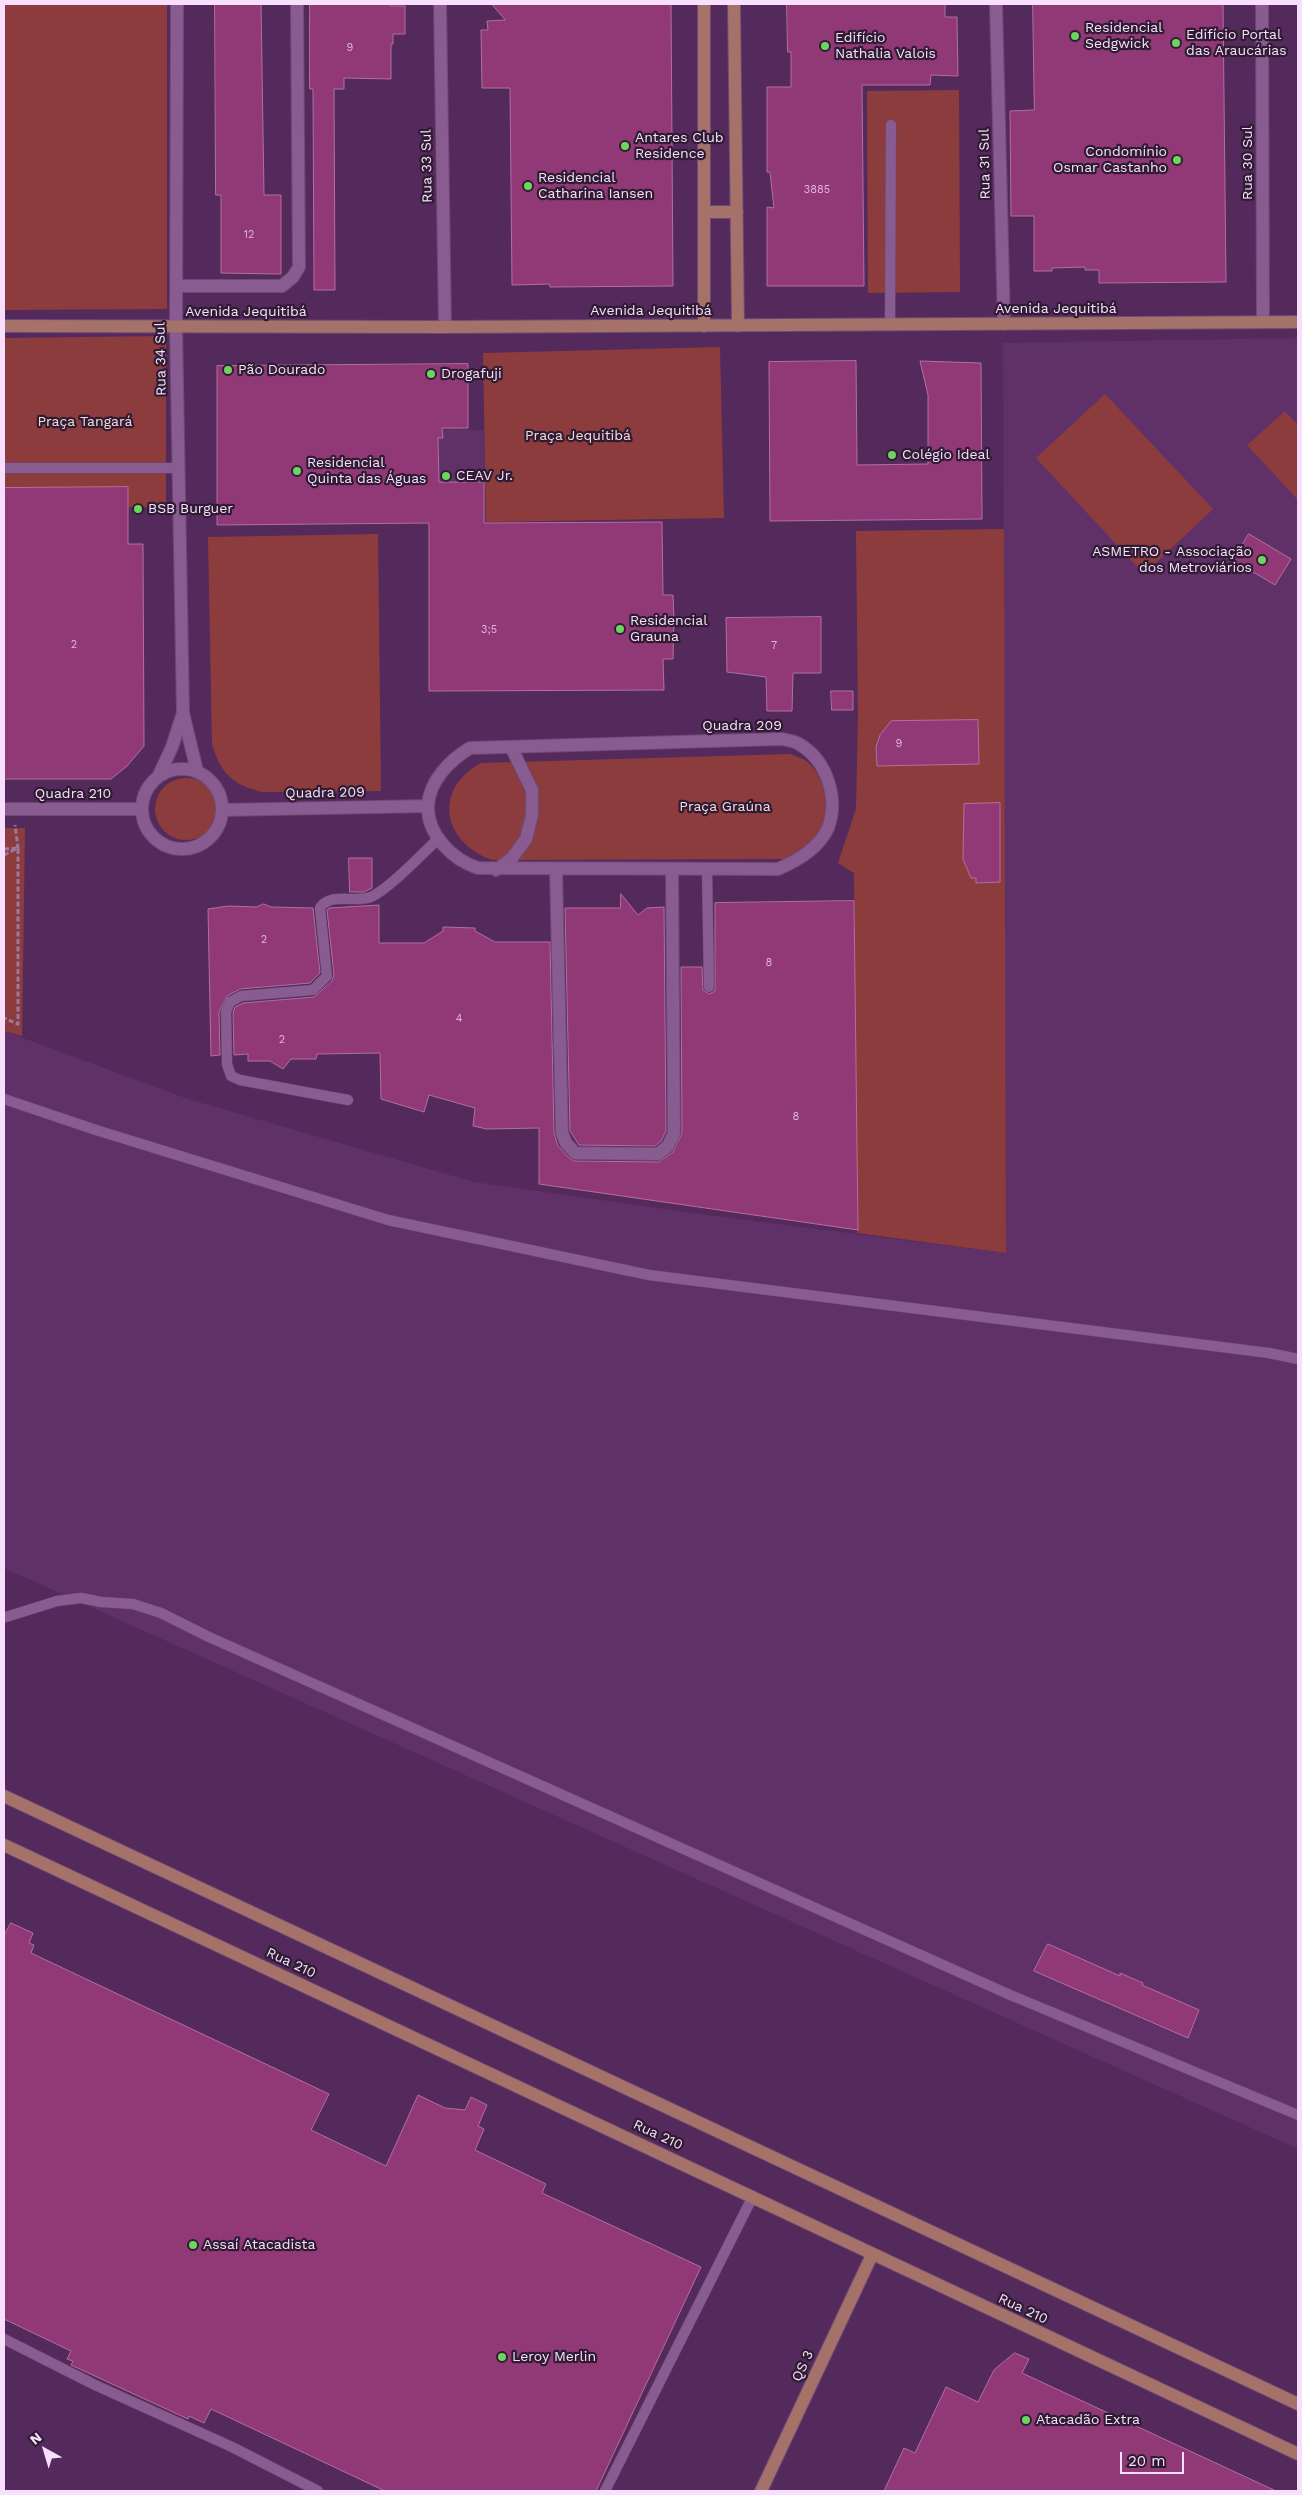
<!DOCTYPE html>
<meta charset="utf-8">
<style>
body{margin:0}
#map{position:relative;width:1302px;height:2495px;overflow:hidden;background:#542a5c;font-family:"Work Sans",sans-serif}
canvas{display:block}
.frame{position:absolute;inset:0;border:5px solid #f8dffd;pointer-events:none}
.north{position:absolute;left:20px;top:2425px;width:50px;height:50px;-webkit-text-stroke:4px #2f1c33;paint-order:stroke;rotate:321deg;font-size:14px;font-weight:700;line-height:20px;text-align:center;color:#f8dffd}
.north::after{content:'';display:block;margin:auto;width:18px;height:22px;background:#f8dffd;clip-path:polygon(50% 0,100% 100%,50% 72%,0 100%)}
.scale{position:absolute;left:1120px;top:2452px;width:64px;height:22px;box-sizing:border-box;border:2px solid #f8dffd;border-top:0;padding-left:6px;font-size:15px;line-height:18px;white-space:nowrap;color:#f8dffd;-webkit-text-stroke:4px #2f1c33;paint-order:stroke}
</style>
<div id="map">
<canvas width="1302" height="2495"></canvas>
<div class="frame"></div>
<div class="north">N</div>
<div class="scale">20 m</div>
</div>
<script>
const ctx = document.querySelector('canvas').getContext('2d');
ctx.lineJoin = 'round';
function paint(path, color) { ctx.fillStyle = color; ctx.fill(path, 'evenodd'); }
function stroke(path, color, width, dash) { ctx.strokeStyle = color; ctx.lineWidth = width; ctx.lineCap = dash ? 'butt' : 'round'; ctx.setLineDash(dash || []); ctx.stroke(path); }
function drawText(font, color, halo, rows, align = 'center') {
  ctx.font = font + ' "Work Sans",sans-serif'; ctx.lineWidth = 4.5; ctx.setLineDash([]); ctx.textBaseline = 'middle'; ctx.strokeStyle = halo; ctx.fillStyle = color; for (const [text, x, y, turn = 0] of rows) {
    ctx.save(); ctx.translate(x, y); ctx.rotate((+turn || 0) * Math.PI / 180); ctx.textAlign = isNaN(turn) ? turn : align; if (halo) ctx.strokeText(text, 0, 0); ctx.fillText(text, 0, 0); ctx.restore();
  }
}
paint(new Path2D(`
 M1298,338V2149L4,1568V1031L188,1099L474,1182L707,1215L1006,1253L1003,343Z
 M405,423L484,431L486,522L408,523Z`), '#603069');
paint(new Path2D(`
 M4,4H167V309L4,310Z
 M1297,4H1298V283Z
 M959,90L960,292L868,293L867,91Z
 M166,336V507L4,508V338Z
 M720,347L724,518L486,522L483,353Z
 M1105,394L1213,509L1144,574L1036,458Z
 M1285,411L1298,425V500L1247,445Z
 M1004,529L1006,1253L857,1233L854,873L838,863L856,809L858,717L856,531Z
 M378,534L381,791L262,792C231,784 222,774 212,745L208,537Z
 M790,754C795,756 800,758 805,760C827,776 832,816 816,838C810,846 797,853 788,859L492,860C442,842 433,789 481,763Z
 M155 809a31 31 0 1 1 62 0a31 31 0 1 1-62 0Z
 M4,828H25L22,1036L4,1031Z`), '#8d3c3e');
const building = new Path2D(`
 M215,4H261L264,195H281V274L221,273V195H216Z
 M310,4H390L391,6H405V34H393V44H391V79L344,78V89H334L335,290H314L313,89H310Z
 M492,4H671L673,286L550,287V284L512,285L510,88H482L481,30H488L487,21L505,20Z
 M787,4H945V17H957L958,76L931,75L930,85H862L864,286H767V207L774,208L770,172H767V87H791V52H788Z
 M1033,4H1223L1226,282L1099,283V270H1085V267L1052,268V271H1034V216H1011L1010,111L1034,110Z
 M856,361L857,465L928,464V395L920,361L981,363L982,519L770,521L769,362Z
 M468,364V428H442L443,438H438L439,482H484V523L662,522L663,595H673L674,620L673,659H663L664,690L429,691V523L217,525V366Z
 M128,487V544H143L144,746L127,766L111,779H4V488Z
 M1249,534L1291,559L1275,585L1233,560Z
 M821,617V673H793L792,711H767L766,677L727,672L726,618Z
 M831,691H853V710H832Z
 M978,720L979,764L877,766L876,747L880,735L891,721Z
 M1000,803V882L976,883V878H971L963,859L964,804Z
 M349,858H372V888L364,892H350Z
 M621,894L638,915L647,908L664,907L666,1131L661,1141L655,1146L579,1145L570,1131L565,908H620Z
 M854,901L858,1230L539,1184V1128L487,1129L473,1126L475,1108L429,1095L424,1112L381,1099L380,1053L317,1054L316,1059H291L283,1069L270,1061H248V1054L234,1055L233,1013L235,1007L243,1003L314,997L332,981L334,975L327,910L329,908L379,905V943H424L443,931V927L475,928V931L495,942H550L554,1133L558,1146L569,1158L575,1161L659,1162L673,1152L682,1133L681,967H702L703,990L709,994L715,991V903Z
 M264,904L271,907L313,908L320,973L310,983L240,989L227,996L219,1012L220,1055L211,1056L208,909L228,906L256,907Z
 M11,1923L33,1933L29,1943L34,1945L31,1953L329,2094L311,2130L386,2166L418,2095L445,2108L465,2110L471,2097L487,2105L478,2126L484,2129L475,2150L546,2184L542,2193L701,2267L596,2491H385L211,2409L204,2423L189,2416L188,2419L71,2365L73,2361L67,2359L71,2351L4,2319V1936Z
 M1048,1944L1120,1976V1973L1143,1983L1142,1985L1199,2010L1188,2038L1034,1971Z
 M1015,2353L1029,2359L1022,2373L1276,2491H884L904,2448L915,2453L946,2387L978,2402L994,2370Z`);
paint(building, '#913877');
stroke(building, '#b1719b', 1);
const lane = new Path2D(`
 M890,324L891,125
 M4,468H178
 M707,869L709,987
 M4,1099L96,1130L388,1220L649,1275L1269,1353L1298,1359
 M348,1100L240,1080L231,1076L227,1064L226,1012L230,1002L241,996L313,990L327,976L320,908C330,892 355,903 371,897C390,888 422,854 439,838
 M6,1617L57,1601L81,1598L101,1602L133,1604L161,1613L209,1637L1008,1994L1298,2115
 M4,2339L95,2385L232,2447L318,2491
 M605,2491L753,2196`);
const street = new Path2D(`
 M177,4L176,327L183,713L197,771
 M440,4L445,327
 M996,4L1004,324
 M1262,4L1263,322
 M176,286H282L293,277L299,267L297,4
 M781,739C787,740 794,741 799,744C827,760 839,799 828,828C819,848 797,861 778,869L478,868C453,860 427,835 428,806C429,781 450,760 470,748Z
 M142 809a40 40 0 1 1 80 0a40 40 0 1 1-80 0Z
 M159,775L172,747L182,716
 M4,809H141
 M222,810L428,806
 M496,870L512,858L526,839L532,815V790L511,747
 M556,870L562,1133L566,1143L575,1153L658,1154L668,1146L674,1133L672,869`);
const secondary = new Path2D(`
 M734,4L738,326
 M705,212H737
 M4,326L445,327L1298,322
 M704,326V4
 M4,1796L1298,2404
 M4,1845L1298,2454
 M761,2491L872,2255`);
stroke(lane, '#6e4975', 11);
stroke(street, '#6e4975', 14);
stroke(secondary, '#6e4975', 14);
stroke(new Path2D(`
 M4,849L18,848V1024L4,1018
 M4,855L18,848L15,825`), '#9b78a2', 3, [5, 2.5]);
stroke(lane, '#885b91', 10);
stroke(street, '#885b91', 12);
stroke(secondary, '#a47269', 12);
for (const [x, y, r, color] of [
 [1075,36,5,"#6fd35f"],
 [1176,43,5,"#6fd35f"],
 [825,46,5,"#6fd35f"],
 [625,146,5,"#6fd35f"],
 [1177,160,5,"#6fd35f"],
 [528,186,5,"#6fd35f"],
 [228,370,5,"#6fd35f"],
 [431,374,5,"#6fd35f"],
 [892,455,5,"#6fd35f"],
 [297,471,5,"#6fd35f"],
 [446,476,5,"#6fd35f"],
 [138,509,5,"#6fd35f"],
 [1262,560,5,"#6fd35f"],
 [620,629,5,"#6fd35f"],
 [193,2245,5,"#6fd35f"],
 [502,2357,5,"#6fd35f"],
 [1026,2420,5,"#6fd35f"]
]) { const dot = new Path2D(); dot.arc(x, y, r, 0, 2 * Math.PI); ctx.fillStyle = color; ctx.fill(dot); stroke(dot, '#2f1c33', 2); }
drawText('11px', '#deb5dc', null, [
 ["9",350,48],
 ["3885",817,190],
 ["12",249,235],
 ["3;5",489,630],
 ["2",74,645],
 ["7",774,646],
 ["9",899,744],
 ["2",264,940],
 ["8",769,963],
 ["4",459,1019],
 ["2",282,1040],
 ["8",796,1117]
]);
drawText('14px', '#f8dffd', '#2f1c33', [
 ["Residencial",1085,28],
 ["Sedgwick",1085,44],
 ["Edifício Portal",1186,35],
 ["das Araucárias",1186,51],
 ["Edifício",835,38],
 ["Nathalia Valois",835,54],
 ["Antares Club",635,138],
 ["Residence",635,154],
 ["Condomínio",1167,152,"right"],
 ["Osmar Castanho",1167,168,"right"],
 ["Residencial",538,178],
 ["Catharina Iansen",538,194],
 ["Pão Dourado",238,370],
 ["Drogafuji",441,374],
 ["Colégio Ideal",902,455],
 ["Residencial",307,463],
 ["Quinta das Águas",307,479],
 ["CEAV Jr.",456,476],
 ["BSB Burguer",148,509],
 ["ASMETRO - Associação",1252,552,"right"],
 ["dos Metroviários",1252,568,"right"],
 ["Residencial",630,621],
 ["Grauna",630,637],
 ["Assaí Atacadista",203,2245],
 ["Leroy Merlin",512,2357],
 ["Atacadão Extra",1036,2420]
], 'left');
drawText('14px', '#f8dffd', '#2f1c33', [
 ["Rua 30 Sul",1248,163,-90],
 ["Rua 31 Sul",985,164,-91],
 ["Rua 33 Sul",427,166,-91],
 ["Avenida Jequitibá",1056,309],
 ["Avenida Jequitibá",651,311],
 ["Avenida Jequitibá",246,312],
 ["Rua 34 Sul",161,359,-91],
 ["Quadra 209",742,726],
 ["Quadra 209",325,793,-1],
 ["Quadra 210",73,794],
 ["Rua 210",291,1963,25],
 ["Rua 210",658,2135,25],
 ["Rua 210",1023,2309,25],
 ["QS 3",803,2366,-65]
]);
drawText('14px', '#f8dad8', '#2f1c33', [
 ["Praça Tangará",85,422],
 ["Praça Jequitibá",578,436],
 ["Praça Graúna",725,807]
]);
</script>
